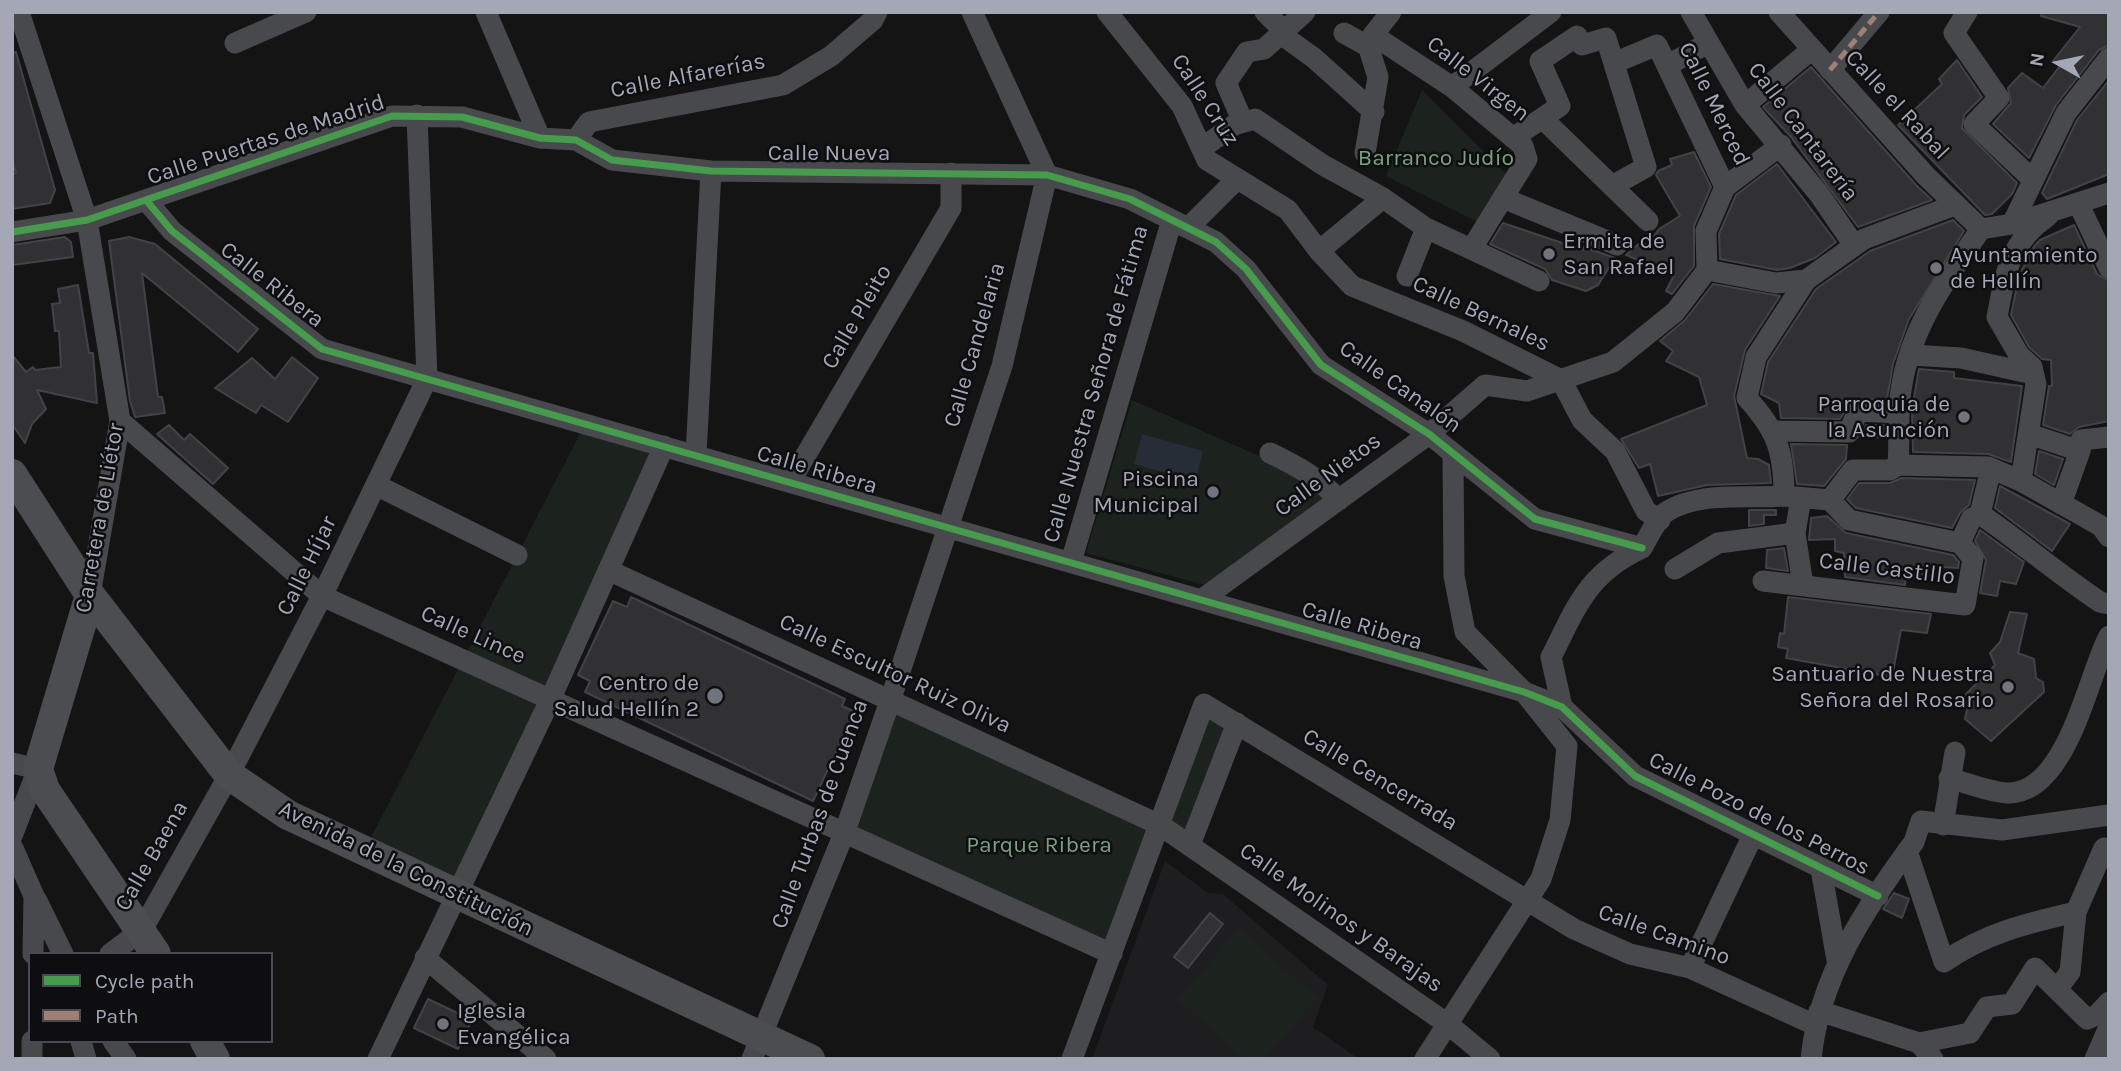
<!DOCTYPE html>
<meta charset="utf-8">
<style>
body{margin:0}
#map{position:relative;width:2121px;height:1071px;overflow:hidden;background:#141414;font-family:Karla,sans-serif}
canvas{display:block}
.frame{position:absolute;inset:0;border:14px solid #a3a7b6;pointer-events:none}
.legend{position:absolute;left:28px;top:952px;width:245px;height:91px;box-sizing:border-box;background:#0e0e10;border:2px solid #4a4b52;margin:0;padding:9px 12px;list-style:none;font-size:21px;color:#a3a7b6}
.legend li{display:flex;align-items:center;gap:14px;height:35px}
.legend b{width:35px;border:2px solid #4a4b52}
.north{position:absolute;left:2023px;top:28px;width:70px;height:70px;-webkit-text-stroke:5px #0e0e10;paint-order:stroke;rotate:279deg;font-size:19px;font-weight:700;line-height:28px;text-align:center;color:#a3a7b6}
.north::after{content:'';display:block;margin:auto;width:24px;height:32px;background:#a3a7b6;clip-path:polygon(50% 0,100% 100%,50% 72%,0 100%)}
</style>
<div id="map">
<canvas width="2121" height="1071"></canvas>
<div class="frame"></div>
<ul class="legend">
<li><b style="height:9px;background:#469c4c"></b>Cycle path</li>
<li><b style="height:9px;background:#9e8076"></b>Path</li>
</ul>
<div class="north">N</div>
</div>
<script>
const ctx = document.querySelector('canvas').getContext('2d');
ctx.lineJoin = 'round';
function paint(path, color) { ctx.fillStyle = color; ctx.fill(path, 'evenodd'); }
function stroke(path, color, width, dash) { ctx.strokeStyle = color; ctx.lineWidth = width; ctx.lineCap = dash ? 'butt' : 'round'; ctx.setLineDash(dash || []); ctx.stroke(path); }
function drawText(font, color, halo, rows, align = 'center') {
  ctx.font = font + ' Karla,sans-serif'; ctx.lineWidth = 5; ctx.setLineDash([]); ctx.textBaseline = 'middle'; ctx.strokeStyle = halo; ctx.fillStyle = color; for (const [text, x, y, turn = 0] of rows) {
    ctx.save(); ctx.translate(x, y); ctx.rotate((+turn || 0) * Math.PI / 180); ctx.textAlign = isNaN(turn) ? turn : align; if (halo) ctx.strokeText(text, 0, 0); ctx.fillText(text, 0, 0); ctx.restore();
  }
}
paint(new Path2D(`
 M1165,861L1208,893L1223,894L1328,985L1313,1027L1359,1059H1092Z`), '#1e1e20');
paint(new Path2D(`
 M1422,90L1510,178L1482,224L1386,176Z
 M1132,400L1300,474L1323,494L1322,501L1205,585L1086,553Z
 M585,424L664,446L456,894L364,851Z
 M890,701L1160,824L1204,704L1237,723L1190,845L1161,825L1112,954L845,831Z
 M1239,929L1317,998L1264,1059H1245L1178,1000Z`), '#1c231e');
paint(new Path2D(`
 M1142,434L1203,451L1195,481L1134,464Z`), '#262d36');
const building = new Path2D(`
 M2042,12H2109V45L2099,50L2056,105L2029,158L1993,124L2011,103L2008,88L2022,73L2043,88L2060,66L2053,61L2080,27L2041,16Z
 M12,52H16L55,190L50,203L12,209V174L16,173L12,160Z
 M1957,60L1982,97L1964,115L1962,128L2017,183L2012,194L1992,214L1985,215L1898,125L1942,84L1939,79Z
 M1811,67L1916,185L1932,200L1858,227L1791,137L1763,107Z
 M2109,80V174L2047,199L2042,193L2077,120Z
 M1694,152L1711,187L1694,226V266L1672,294L1666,291L1674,275L1626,255L1642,241L1647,246L1659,229L1680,216L1656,175L1658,171L1672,165L1670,159Z
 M1777,164L1836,242L1815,258L1790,268L1777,270L1720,259L1719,234L1736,195Z
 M1953,220L1964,231L1909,319L1893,364L1887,399L1852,400L1840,419L1781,418L1779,403L1761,394L1768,362L1816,289L1870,251Z
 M1503,223L1583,250L1584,247L1615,258L1598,285L1586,291L1552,280L1545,269L1490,244Z
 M2074,225L2097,274L2109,281V421L2079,427L2070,434L2043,425L2049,386H2052L2051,360L2042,359L2029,347L2011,315L2019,276L2033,248L2040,240Z
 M65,237L71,242L73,257L12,265V245Z
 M129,237L155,244L258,329L238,352L142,273L158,397H162L165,413L135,417L130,401L109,241Z
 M1713,284L1780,296L1745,350L1734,396L1747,458L1758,459L1769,465L1771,483L1707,485L1658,496L1650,464L1639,468L1621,439L1707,405L1699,377L1666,361L1673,351L1660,341L1685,320Z
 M78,285L89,353H93L97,403L37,390L46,409L32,424L25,443L12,424V355L26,372L33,367L35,370L61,367L59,331H55L52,304L60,303L58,289Z
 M292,357L318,378L288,422L261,405L256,413L215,388L252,358L275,379Z
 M1919,369L1954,372V378L2022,386L2011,462L1988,454L1913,452L1912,409Z
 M169,425L184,440L190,434L228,468L213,484L157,434Z
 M1866,425H1886V438L1861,436Z
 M1791,444L1847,445L1846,459L1824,486L1797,484Z
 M2039,451L2063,459L2054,485L2035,474Z
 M1902,478L1975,480L1969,505L1960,513L1952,528L1856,508L1847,499L1859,483H1890Z
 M2000,486L2070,524L2052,551L1995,508Z
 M1749,510H1776V515H1764V524L1749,526Z
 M1827,516L1846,533L1953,555L1959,562L1958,568L1924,566L1923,578L1906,577L1905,585L1845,577L1844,553L1835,551V539L1809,540L1811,518Z
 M1980,530L2024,562L2016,584L2000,581L1997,596L1980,593L1986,560L1975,541Z
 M1784,548L1788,571L1766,568L1767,550Z
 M631,597L845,699L842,706L855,712L813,801L585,692L590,681L578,675L613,601L627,607Z
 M1788,597L1931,614L1927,633L1901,630L1892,677L1786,658L1788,649L1778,647L1780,633L1784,634Z
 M2010,612L2027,614L2018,653L2034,659L2036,678L2043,682L2044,692L1991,741L1965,719L1969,700L1966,694L1995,665L1990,653L2000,642Z
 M1894,893L1909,899L1902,918L1883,909Z
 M1210,913L1223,924L1188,968L1174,957Z
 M428,999L472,1020L458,1049L414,1028Z`);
paint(building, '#313133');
stroke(building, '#424348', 2);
stroke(new Path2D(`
 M19,12L87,220L120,421L90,595
 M486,12L540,138
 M972,12L1047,175
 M1107,12L1182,106L1207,160L1288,210L1319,251L1352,286L1463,331L1561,380
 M1265,12L1285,32
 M1691,12L1745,105L1819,194L1854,245
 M1779,12L1926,176L1981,229
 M1967,12L1954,33L1999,98L1974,124L2032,179
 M1344,33L1371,48
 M1282,35L1314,58L1374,112
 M1373,35L1452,87L1523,146L1527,159L1472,248
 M235,43L306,12
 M1614,63L1657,45L1725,187L1706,231L1707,270
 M1668,65L1708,43
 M1830,70L1879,12
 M1452,87L1551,12
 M1745,105L1811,50
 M1542,118L1648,221
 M1243,122L1226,83L1247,52L1264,49L1305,12
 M1513,138L1560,106L1540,61L1577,36L1582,45L1606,38L1646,167L1612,186
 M576,140L589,122L783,85L831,56L873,20L877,12
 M1202,148L1234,125L1255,119L1323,165L1383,198L1426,228L1539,281
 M1365,153L1378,77L1370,52L1373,35L1391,12
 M1725,187L1781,145
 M1503,198L1617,245
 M146,200L172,231L322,349L1524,692L1562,707L1635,776L1878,896
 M2079,205L2109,268
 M2012,224L2066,113L2109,58
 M1188,228L1237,179
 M12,232L87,220L392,116L462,117L540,138L576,140L612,160L711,171L1047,175L1130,199L1216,242L1246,269L1321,365L1429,434L1535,519L1642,548
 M1319,251L1383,198
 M1707,270L1776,283L1806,280L1864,239L1955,205
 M1407,276L1426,228
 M1806,280L1756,357L1747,398C1777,431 1784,451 1784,496L1830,500
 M1911,355L1961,358L2024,372L2032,367
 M2032,367L2019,355L1997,317C2006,272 2008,244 2048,216
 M1561,380L1582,420L1615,451L1646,511L1660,520
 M120,421L322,596L1112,954
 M1774,431L1849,432L1858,411L1899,413
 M2029,434L2080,451L2081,440L2109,437
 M1270,453C1297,466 1318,477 1339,500
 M696,455L711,171
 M1898,465C1900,440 1897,415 1901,390C1910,328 1946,279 1981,229L2012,224L2109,193
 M2021,481L2036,384L2032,367
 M790,482L951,208V173
 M376,485L517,555
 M1801,498L1795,533L1803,585
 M1830,500L1853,470H1890L1898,465L1988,467L2021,481L2101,526L2109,537
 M1830,500L1849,520L1960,543
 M2061,504L2080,451
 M1980,514C2021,542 2058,574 2100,602L2109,604
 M1642,548C1648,538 1657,518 1666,512C1699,491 1746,499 1784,496
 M1071,562L1172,220
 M1675,569L1718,543L1795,533
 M608,570L1160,825L1449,1025L1490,1059
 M1763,581L1965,605L1973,558L1960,543L1971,519L1980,514L1991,469
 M1201,600L1429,434L1485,385L1527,391L1613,362L1675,312L1707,270
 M1562,707L1551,657C1577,606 1587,574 1642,548
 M12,763L38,769L12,836
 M1949,778C1967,783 1989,792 2007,793C2067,795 2088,675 2109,636
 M1943,825L1955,752
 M1190,845L1237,723
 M12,846L34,896L33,954
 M1907,851L1944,962C1985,933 2028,923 2076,912
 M1821,869L1837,960
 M36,899L63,954
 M110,954L142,930L229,775L322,596L427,379L417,115
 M425,958L546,1059
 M1690,968L1753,835
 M2058,988L2070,972L2076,912L2104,848
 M1819,1011L1919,1043L1933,1059
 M81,1041L86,1059
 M113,1041L126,1059
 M1919,1043L1970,1033L1987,1007L2012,1004L2035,968L2087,1019L2097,1015L2109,1002
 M32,1059V1041
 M378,1059L551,698L664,446
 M752,1059L845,831L890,701L1002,366L1047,175
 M1072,1059L1204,704L1574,929L1630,954L1690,968L1815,1025
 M1425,1059L1541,879L1560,820L1567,746L1524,692L1465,632L1454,576L1453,455
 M1811,1059C1819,977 1866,907 1914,842L1921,821L2002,830L2109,815
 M2095,1059L2109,1027`), '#48494d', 21);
stroke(new Path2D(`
 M12,474L90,595L229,775L288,815L810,1059
 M90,595L38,769L45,790L156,954
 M205,1041L215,1059`), '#4b4d51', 30);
stroke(new Path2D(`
 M1830,70L1879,12`), '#9e8076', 5, [10, 5]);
stroke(new Path2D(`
 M146,200L172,231L322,349L1524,692L1562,707L1635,776L1878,896
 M12,232L87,220L392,116L462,117L540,138L576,140L612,160L711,171L1047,175L1130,199L1216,242L1246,269L1321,365L1429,434L1535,519L1642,548`), '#469c4c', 7);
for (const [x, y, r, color] of [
 [1549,254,7,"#71747d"],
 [1936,268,7,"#71747d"],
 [1964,417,7,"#71747d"],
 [1213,492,7,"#71747d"],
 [2008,687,7,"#71747d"],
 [715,696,9,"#71747d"],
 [443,1024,7,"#71747d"]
]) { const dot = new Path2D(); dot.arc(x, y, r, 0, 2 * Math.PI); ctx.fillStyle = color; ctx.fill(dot); stroke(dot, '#0e0e10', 2.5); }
drawText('23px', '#a3a7b6', '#0e0e10', [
 ["Calle Alfarerías",688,76,-11],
 ["Calle Virgen",1478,79,38],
 ["Calle Cruz",1205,100,57],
 ["Calle Merced",1714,104,64],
 ["Calle el Rabal",1897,105,47],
 ["Calle Cantarería",1803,132,53],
 ["Calle Puertas de Madrid",266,140,-18],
 ["Calle Nueva",829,153],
 ["Calle Ribera",272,285,38],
 ["Calle Bernales",1481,314,25],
 ["Calle Pleito",857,317,-60],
 ["Calle Candelaria",975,345,-74],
 ["Calle Nuestra Señora de Fátima",1096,384,-74],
 ["Calle Canalón",1400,387,35],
 ["Calle Ribera",817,470,16],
 ["Calle Nietos",1328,475,-36],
 ["Carretera de Liétor",100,518,-80],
 ["Calle Híjar",307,566,-64],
 ["Calle Castillo",1887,569,7],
 ["Calle Ribera",1362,626,16],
 ["Calle Lince",473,635,24],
 ["Calle Escultor Ruiz Oliva",895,674,25],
 ["Calle Cencerrada",1380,780,31],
 ["Calle Turbas de Cuenca",820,814,-70],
 ["Calle Pozo de los Perros",1759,814,27],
 ["Calle Baena",152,856,-60],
 ["Avenida de la Constitución",406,869,26],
 ["Calle Molinos y Barajas",1341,918,35],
 ["Calle Camino",1664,935,20]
]);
drawText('23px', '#79a280', '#0e0e10', [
 ["Barranco Judío",1436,158],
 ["Parque Ribera",1039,845]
]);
drawText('23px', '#a3a7b6', '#0e0e10', [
 ["Ermita de",1563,241,"left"],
 ["San Rafael",1563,267,"left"],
 ["Ayuntamiento",1950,255,"left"],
 ["de Hellín",1950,281,"left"],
 ["Parroquia de",1950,404],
 ["la Asunción",1950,430],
 ["Piscina",1199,479],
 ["Municipal",1199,505],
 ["Santuario de Nuestra",1994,674],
 ["Señora del Rosario",1994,700],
 ["Centro de",699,683],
 ["Salud Hellín 2",699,709],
 ["Iglesia",457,1011,"left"],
 ["Evangélica",457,1037,"left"]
], 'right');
</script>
